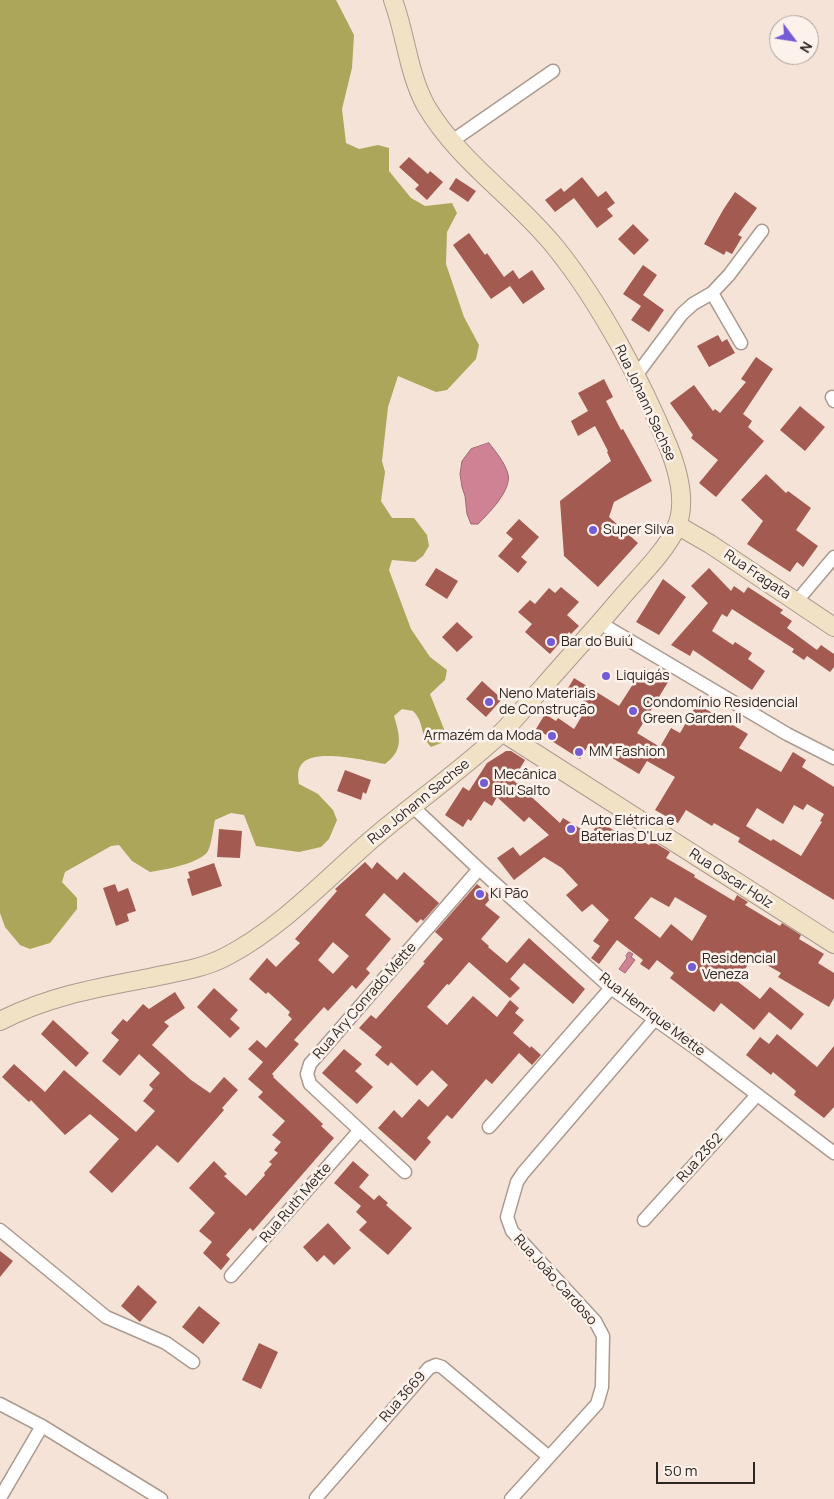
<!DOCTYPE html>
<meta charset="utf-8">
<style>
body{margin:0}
#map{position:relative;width:834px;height:1499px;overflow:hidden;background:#f6e3d7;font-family:Manrope,sans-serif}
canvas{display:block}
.north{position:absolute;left:769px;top:15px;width:50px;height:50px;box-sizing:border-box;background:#fdf2eb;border:1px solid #aaa09a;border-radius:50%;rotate:121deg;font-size:14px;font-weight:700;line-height:20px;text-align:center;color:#2d2621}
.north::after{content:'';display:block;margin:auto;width:18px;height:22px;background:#755bd5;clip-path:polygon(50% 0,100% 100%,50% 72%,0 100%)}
.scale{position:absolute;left:656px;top:1462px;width:99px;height:22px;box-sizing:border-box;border:2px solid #2d2621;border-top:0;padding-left:6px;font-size:15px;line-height:18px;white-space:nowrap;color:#2d2621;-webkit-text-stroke:4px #fdf2eb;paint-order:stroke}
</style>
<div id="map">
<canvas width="834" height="1499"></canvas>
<div class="north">N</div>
<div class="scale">50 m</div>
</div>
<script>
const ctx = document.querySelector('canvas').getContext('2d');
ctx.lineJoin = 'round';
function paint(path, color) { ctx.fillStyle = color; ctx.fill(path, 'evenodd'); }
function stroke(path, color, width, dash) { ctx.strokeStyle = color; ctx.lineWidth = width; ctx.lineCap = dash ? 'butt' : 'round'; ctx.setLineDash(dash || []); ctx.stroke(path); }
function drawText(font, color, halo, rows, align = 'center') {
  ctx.font = font + ' Manrope,sans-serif'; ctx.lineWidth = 5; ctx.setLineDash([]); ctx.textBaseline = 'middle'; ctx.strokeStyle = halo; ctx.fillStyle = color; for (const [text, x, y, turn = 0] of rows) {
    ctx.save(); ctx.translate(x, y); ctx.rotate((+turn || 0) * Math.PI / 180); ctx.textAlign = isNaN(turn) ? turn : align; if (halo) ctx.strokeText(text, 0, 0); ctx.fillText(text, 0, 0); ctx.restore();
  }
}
paint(new Path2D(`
 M0,0H336L354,35L352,68L342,109L346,143L359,149L378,145L389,148V171L411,198L425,206L452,203L457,213L447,232L446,264L464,317L479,345L476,359L447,390L436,392L398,376L388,407L382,461L385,472L381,501L392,518H414L427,535L429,546L423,556L415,562L392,560L389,570L411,629L430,657L447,670L445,680L430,694L446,734L441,743L431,747C419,734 425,723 413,711L402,709L394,716C400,736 404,750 385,764C367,761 312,747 301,765C297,771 298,777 299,784L318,794L333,810L337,820L329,839L321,847L299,852L256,846L244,815L231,813L215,820C213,829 212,842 208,851C201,863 164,870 150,872L132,861L119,845L111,846L65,872L62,882L77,898V909L50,943L30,949L20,945L5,927L0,913Z`), '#aba65a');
const water = new Path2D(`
 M489,443C496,452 505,463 508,474C512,490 489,513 478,524H471L467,514L465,496L462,487L460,474L462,461L471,449Z
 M629,952L633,954L631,957L635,960L625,973L619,969L627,958L626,956Z`);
paint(water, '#cf8294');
stroke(water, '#9e6672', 1);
paint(new Path2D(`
 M409,157L428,174L430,171L443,182L427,200L415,189L419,185L399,167Z
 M582,177L598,197L606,191L615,203L607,209L613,216L597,228L574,198L555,212L545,200L561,188L564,192Z
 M456,178L476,191L468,202L449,189Z
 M735,192L757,208L738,235L742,237L732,254L726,251L724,255L704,244L723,210Z
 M633,224L649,240L634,255L618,239Z
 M469,233L485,255L487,253L504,277L513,270L519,279L532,270L545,289L523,304L510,286L491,299L453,245Z
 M643,265L657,275L643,295L664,310L649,332L631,320L641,306L623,294Z
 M718,335L722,342L727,339L735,353L709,367L697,346Z
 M756,357L773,369L743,414L752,421L748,427L764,441L716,497L699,483L718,460L691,438L693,435L670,403L694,385L713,411L715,409L720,413L746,382L741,379Z
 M604,379L613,397L606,401L621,430L623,429L652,481L614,502L609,517L638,543L598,587L564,556L560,501L611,461L607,452L608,451L595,426L578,436L571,421L588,411L578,393Z
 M800,406L825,427L805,451L780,430Z
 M766,474L786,493L788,491L811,508L796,530L818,546L803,567L797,562L790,572L747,544L763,521L741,500Z
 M519,519L539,537L521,557L527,562L518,573L498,556L513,539L506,533Z
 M436,568L458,581L447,599L425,585Z
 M709,568L731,591L734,586L744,593L748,587L765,598L783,610L780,613L792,621L787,628L817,650L821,645L834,654V667L830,672L807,656L804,660L792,652L794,649L732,609L727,617L722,614L712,631L733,645L735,642L752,653L748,659L765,671L752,690L693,650L690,656L671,645L708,603L691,586Z
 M663,579L686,597L659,635L636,622Z
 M561,587L579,602L567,615L579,626L571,634L569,632L550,654L525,632L532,624L518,612L530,600L535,604L549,588L555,593Z
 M457,622L473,637L457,652L442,637Z
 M644,667L668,682L637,733L660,747L671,728L680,733L697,704L748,734L739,748L781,772L793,752L806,760L802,767L834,787V900L738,842L740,838L714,823L712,826L686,810L678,823L655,810L675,777L647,761L639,774L589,744L580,759L547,738L548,736L536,729L545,714L556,721L558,718L574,729L589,704L567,690L574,678L619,706ZM807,804L824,814L820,821L822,822L801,856L773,839L771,841L746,826L757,808L783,824L794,805L803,810Z
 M482,681L502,699L486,717L466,699Z
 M506,751H511L525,760L513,780L560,823L563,818L591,835L599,821L621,835L624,831L649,845L652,841L670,852L666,858L695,875L694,877L734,901L737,895L748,902L745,905L780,926L782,923L801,935L799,939L824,954L818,963L834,973V998L829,1007L778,977L781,973L753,957L737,981L760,999L770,987L804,1014L791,1030L769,1012L754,1030L721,1003L714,1012L670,978L674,973L657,960L649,970L640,964L643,960L617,940L599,964L591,958L600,946L593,941L609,920L592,904L582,912L566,895L578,885L562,868L544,857L514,880L497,858L513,847L520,856L549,835L529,817L524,822L497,797L492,806L484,801L471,821L468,819L463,827L445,815L463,787L469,791L487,763ZM651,897L669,907L675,897L707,916L692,941L671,924L660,938L634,918Z
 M345,770L371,780L366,794L363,792L361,800L337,791Z
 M219,829L242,831L240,858L217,857Z
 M365,862L372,869L377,862L397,880L404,872L439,903L423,921L421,919L417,923L384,893L365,915L391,939L366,969L370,973L356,989L352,985L328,1011L324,1007L294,1040L299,1044L272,1074L274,1076L273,1077L323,1124L321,1126L334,1138L253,1231L250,1228L226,1255L230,1259L221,1270L203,1253L212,1242L199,1231L215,1213L189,1188L214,1161L227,1174L224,1176L246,1196L265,1175L264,1173L272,1164L269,1162L278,1153L274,1150L281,1142L272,1135L285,1121L258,1097L263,1092L248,1079L263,1062L248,1049L257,1040L266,1048L292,1019L288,1015L290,1012L268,992L266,994L249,979L267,958L276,967L300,943L295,939L337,891L335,889ZM333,942L349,956L333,974L318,960Z
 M214,863L222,886L192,896L187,879L190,878L188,872Z
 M115,884L118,892L128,888L136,911L127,914L129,921L116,926L103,888Z
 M477,884L492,897L485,905L500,917L481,939L489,946L488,947L507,963L529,938L585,989L573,1004L524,963L510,979L520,988L510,998L469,962L449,985L447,984L427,1007L447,1025L473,996L497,1017L510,1000L519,1008L515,1013L524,1020L513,1033L530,1048L531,1046L541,1055L532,1065L519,1053L492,1084L486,1079L452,1119L447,1115L427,1138L431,1142L415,1161L378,1128L394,1110L402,1118L419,1099L428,1107L448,1085L432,1070L417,1086L391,1062L388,1066L375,1055L382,1047L359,1028L371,1015L376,1019L425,963L423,962L443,939L435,932Z
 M214,988L238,1010L230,1019L240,1028L230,1038L197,1007Z
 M175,992L185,1008L164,1022L169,1026L152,1045L191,1080L210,1093L224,1077L238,1090L222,1108L224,1110L178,1163L157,1145L112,1193L89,1172L119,1139L90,1114L65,1135L31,1100L29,1102L2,1077L14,1064L45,1092L64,1070L136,1132L155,1111L143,1101L153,1089L149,1085L160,1073L139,1054L120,1076L102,1061L119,1040L111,1033L123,1019L127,1022L143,1004L149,1009Z
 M53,1020L89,1053L76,1067L41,1034Z
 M777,1034L817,1067L834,1046V1107L824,1118L794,1095L796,1091L773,1072L771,1075L746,1055L760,1037L769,1044Z
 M344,1049L362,1064L355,1071L373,1087L357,1104L322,1073Z
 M353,1161L369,1175L359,1187L374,1200L379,1195L388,1203L386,1205L412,1228L388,1255L359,1230L367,1222L356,1212L361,1206L334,1183Z
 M328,1223L351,1248L334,1265L324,1255L317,1262L303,1247Z
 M0,1251L13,1261L0,1277Z
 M138,1285L157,1302L140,1322L121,1306Z
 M199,1306L220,1323L203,1344L182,1327Z
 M259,1343L278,1352L261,1389L242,1380Z`), '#a35a50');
const street = new Path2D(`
 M452,141L553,71
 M712,293L741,343
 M635,377L682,314L693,304L712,293L729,275L762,231
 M832,397L834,401
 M797,601L834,557
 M600,623L787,734L834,758
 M412,806L479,869L611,988L701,1052L834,1153
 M489,1127L611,988
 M405,1172L310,1084L307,1074L310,1064L479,869
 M644,1220L757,1095
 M0,1230L106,1317L166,1343L193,1362
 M231,1276L360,1130
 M0,1404L42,1426L161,1499
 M0,1498L42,1426
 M316,1498L429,1368L436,1365L442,1367L549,1457
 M511,1499L597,1404L602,1387L603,1336L595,1321L512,1231L507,1217L517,1182L523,1173L655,1019`);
const secondary = new Path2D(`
 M677,525L710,544L834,627
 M502,732L834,944
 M0,1021C49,996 96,988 149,978C176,972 203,969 227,956C282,927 325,880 371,840C413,804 458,773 498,736C514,721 528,703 543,687C569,657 596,628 621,598C638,578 666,551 676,528C687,504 678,471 669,448C642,382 601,304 556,248C516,198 459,162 426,106C408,73 406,35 393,0`);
stroke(street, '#ab9a8f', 15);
stroke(secondary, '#ab9a8f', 20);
stroke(street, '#fff', 12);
stroke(secondary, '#f1e2c6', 18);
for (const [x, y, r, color] of [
 [593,530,5,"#755bd5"],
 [551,642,5,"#755bd5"],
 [606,676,5,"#755bd5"],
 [489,702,5,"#755bd5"],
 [633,711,5,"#755bd5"],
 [552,736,5,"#755bd5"],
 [579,752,5,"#755bd5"],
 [484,783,5,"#755bd5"],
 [571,829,5,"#755bd5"],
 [480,894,5,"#755bd5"],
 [692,967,5,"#755bd5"]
]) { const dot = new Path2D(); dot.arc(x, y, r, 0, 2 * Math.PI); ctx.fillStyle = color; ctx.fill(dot); stroke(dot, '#fdf2eb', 2); }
drawText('14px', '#2d2621', '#fdf2eb', [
 ["Rua Johann Sachse",645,403,65],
 ["Rua Fragata",757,575,34],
 ["Rua Johann Sachse",419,802,-39],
 ["Rua Oscar Holz",731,879,33],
 ["Rua Ary Conrado Mette",365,1001,-49],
 ["Rua Henrique Mette",652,1015,37],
 ["Rua 2362",700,1158,-48],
 ["Rua Ruth Mette",296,1203,-49],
 ["Rua João Cardoso",555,1280,48],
 ["Rua 3669",403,1397,-49]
]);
drawText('14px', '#2d2621', '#fdf2eb', [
 ["Super Silva",603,530],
 ["Bar do Buiú",561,642],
 ["Liquigás",616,676],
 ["Neno Materiais",499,694],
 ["de Construção",499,710],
 ["Condomínio Residencial",643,703],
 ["Green Garden II",643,719],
 ["Armazém da Moda",542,736,"right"],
 ["MM Fashion",589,752],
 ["Mecânica",494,775],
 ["Blu Salto",494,791],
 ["Auto Elétrica e",581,821],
 ["Baterias D'Luz",581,837],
 ["Ki Pão",490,894],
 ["Residencial",702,959],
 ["Veneza",702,975]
], 'left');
</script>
